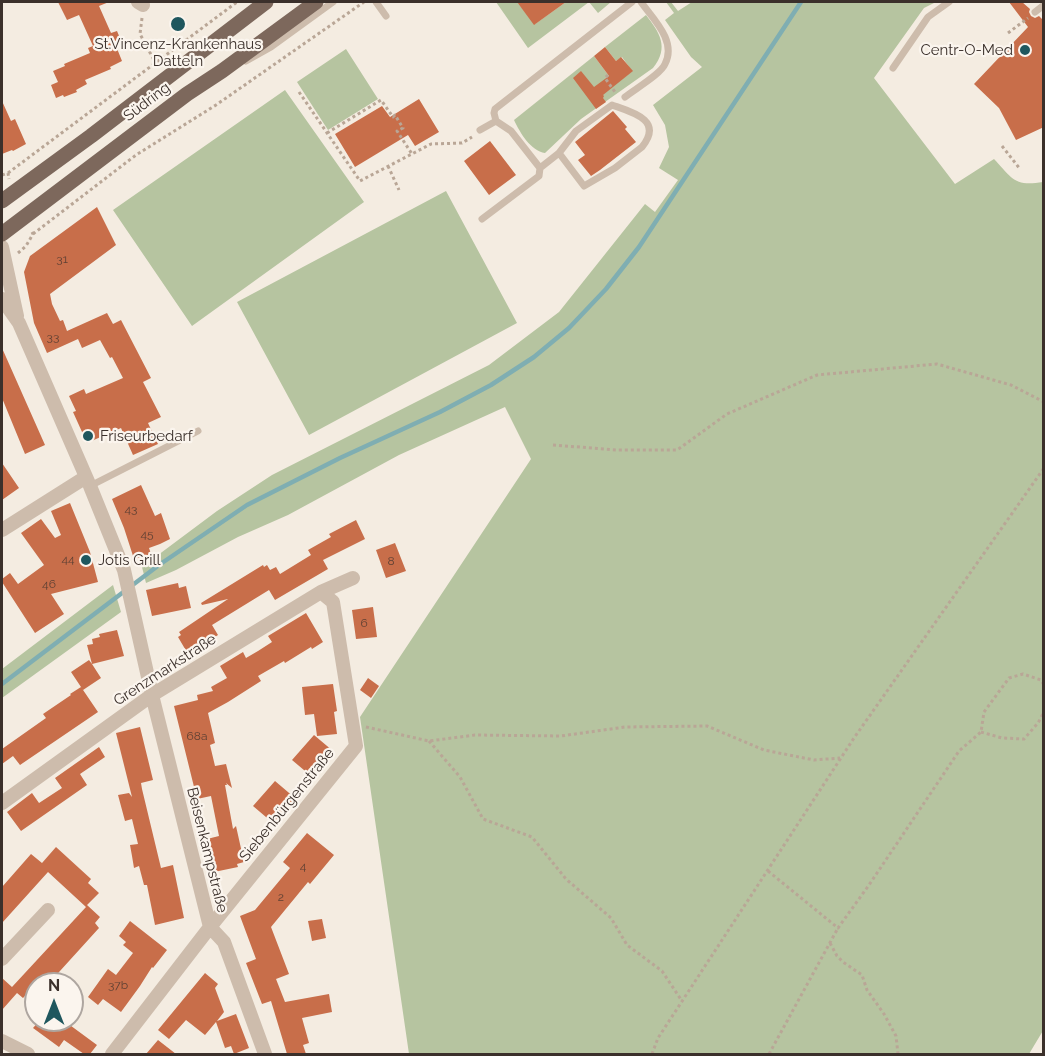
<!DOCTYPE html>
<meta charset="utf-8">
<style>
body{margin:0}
#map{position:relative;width:1045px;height:1056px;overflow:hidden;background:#f4ece1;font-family:Raleway,sans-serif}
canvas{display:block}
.frame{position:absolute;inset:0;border:3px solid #3b302b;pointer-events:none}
.north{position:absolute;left:24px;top:972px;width:60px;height:60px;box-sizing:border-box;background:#fbf5ee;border:2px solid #aea6a0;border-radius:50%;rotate:0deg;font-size:16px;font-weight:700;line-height:24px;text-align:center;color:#3b302b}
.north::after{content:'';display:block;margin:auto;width:21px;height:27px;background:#1f575e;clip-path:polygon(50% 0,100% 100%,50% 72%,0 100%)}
</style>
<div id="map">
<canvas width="1045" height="1056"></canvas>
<div class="frame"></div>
<div class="north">N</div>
</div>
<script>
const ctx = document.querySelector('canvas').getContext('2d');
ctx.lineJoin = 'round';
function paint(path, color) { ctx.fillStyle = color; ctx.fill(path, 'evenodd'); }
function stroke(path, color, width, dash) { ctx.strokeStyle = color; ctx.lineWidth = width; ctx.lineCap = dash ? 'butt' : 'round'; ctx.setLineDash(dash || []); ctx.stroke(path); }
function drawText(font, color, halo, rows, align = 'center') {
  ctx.font = font + ' Raleway,sans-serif'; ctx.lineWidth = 4.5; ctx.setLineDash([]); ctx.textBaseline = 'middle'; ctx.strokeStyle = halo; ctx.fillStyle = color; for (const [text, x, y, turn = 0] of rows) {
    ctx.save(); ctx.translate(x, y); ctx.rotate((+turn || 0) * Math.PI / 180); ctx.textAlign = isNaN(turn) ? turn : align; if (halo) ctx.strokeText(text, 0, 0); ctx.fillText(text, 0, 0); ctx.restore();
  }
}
paint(new Path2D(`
 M496,2H517L535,24L566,2H611L598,13L589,2L528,48Z
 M666,2H671L678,11L692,2H936L924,8L874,78L955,184L994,159C1012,178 1014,187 1043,182L1044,1029L1029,1054H409L360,717L531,459L505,407L399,455L288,515L238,537L176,570L146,583L142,567L217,511L272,475L489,365L559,312L645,204L655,212L678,180L659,168L669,147L665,125L653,105L702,67L691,57L665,20L674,13Z
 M646,15C659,32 670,47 653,68L581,119L545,153C531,151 520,133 514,120L594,56L615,84L632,71L622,57L616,61L605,47Z
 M346,49L378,99L328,130L297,82Z
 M285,90L364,202L192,326L113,210Z
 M446,191L517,323L309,435L237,302Z
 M113,585L121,612L2,698V669Z`), '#b6c4a0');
stroke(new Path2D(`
 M2,684L159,565L247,505L340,458L440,412L491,385L534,357L569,328L606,289L639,247L801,2`), '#7faeb2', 4.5);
paint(new Path2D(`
 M58,2H109L99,6L111,33L117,31L122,43L116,46L122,61L110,67L111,69L85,80L87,84L76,90L77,92L64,97L63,95L56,98L51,85L58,82L53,71L65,66L64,64L90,53L88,48L93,46L79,15L67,20Z
 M517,2H566L534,25Z
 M1009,2H1022L1030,9L1029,12L1031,16L1035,18L1039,16L1044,21V127L1016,140L999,108L974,84L1028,27Z
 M605,47L616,61L621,57L633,71L603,95L604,96L603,98L606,102L596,109L573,78L581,71L594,87L609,76L594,56Z
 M419,99L439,132L415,146L408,135L355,167L335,134L382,106L390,117Z
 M2,101L11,121L15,119L26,144L13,151L12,150L2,154Z
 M613,111L627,127L625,129L636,142L600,170L591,176L578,160L585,155L575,142Z
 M490,141L516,175L489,195L464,161Z
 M97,207L116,245L50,294L52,304L60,321L63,320L67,331L107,313L113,324L121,320L151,378L143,382L161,417L148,423L158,444L133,455L121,428L87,443L73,412L76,411L69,396L84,389L86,394L123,378L112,357L110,358L100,340L82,348L78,339L47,353L34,323L24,272L30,256Z
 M2,348L45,445L25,454L2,398Z
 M2,463L19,488L2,500Z
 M141,485L155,516L161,513L170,539L160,544L149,548L151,554L134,559L124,528L112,499Z
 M70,503L90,552L98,582L51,594L64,614L35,633L2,582V579L10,573L18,584L44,565L21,533L41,519L55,538L61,535L51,511Z
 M356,520L365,539L323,560L328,569L275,600L269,590L212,625L218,635L188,654L178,637L181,635L179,632L228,599L202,605L201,603L263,565L264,567L267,565L270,570L276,567L280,574L311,555L308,550L331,537L329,534Z
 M395,543L406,571L386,578L376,550Z
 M178,583L179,588L186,586L191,608L152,616L146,590Z
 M373,607L377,637L356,639L352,610Z
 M306,613L323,642L312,649L311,647L285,663L284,661L258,676L261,681L228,702L208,713L215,743L210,745L215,766L226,764L232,788L226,783L227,785H225L233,829L236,826L244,862L237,864L238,867L214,872L207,839L219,836L211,796L197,799L174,706L198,700L197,695L213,691L211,687L227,678L220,666L243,652L246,658L258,651L272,642L268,636Z
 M117,630L124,656L92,664L101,678L83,690L71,672L89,660L92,664L87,645L93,644L92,639L100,637L99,634Z
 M368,678L379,686L371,698L360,690Z
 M333,684L337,711L334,712L337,734L317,736L314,714L305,715L302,687Z
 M81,687L98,712L20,765L13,756L2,764V749L46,718L43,714L71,695L70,694Z
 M140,727L153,780L141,783L142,789L161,868L173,865L184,918L155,925L147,885H144L139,866L134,868L132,856L130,845L138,844L132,819L125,821L118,795L129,793L132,797L116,733Z
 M314,735L333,751L311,776L292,760Z
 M99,747L105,757L80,774L87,785L21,831L7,812L32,793L39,803L62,788L55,778Z
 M275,781L295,798L273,823L253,806Z
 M307,833L334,855L310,884L308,882L271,927L289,974L276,979L285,1002L329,994L332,1012L302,1018L309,1043L303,1045L306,1054H287L271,1001L262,1004L246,963L256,959L240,916L255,910L290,868L283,862Z
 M56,847L91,879L88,883L99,893L87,905L100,917L95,923L99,928L50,982L44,976L23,998L17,993L2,1010V978L12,987L86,907L48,872L2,923V887L31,854L42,863Z
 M322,919L326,938L312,941L308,921Z
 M130,921L167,950L153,968L152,967L140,986L121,1012L103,999L98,1005L88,997L108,969L116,975L133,953L123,945L126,942L119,936Z
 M205,973L218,984L215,988L224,1012L217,1021L236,1014L249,1048L234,1054L231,1046L225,1048L216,1022L205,1035L186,1020L169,1039L158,1030Z
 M40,1020H63L97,1045L90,1054H84L64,1040L59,1047L33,1028Z
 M158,1040L176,1054H146Z`), '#c86e4a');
stroke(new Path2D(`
 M142,18L140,34L155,62
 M1008,33L1028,18
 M608,75L605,78L615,92
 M299,92L360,181L431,144L462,143L472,137
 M327,133L381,100L393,117L395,115L403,128L397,131L412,154
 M1002,146L1020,169
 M388,166L399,190
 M8,173L237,2
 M2,175L8,173L9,179
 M33,234L136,155L216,105L364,2
 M18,253L26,246L33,234L32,232
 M553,445L617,450H677L727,414L817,375L937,364L1011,385L1044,402
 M366,727L429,741L475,735L561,736L625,727L707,726L764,750L814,760L840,758
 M981,732L1002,738L1024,739L1038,723L1044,712
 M429,741L460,777L483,819L532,837L566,879L611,918L627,945L662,971L682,1001
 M768,871L838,928L869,885L959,751L981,732L984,712L1009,678L1023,674L1041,680L1044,685
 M830,943L837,956L843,962L862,975L867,990L884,1014L896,1036L898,1054
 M652,1054L658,1038L854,738L1044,468
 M769,1054L838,928`), '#b9a696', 3, [3, 3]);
stroke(new Path2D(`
 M376,2L386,16
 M1035,12L1044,5
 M246,61L271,47L333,2
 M893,68L928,17L949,2
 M625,97C635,89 661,74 665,64C677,41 653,19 641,2
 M480,130L496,121
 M559,153L584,186L615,168L642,147C664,120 632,112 612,105L576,131L559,153L540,168L511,131L496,121L494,113L495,109L632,2
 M482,219L539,176L540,168
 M90,486L198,431`), '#cdbcac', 7);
stroke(new Path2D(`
 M138,2L143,5
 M2,247L17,316
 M2,299L19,323L90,486L124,570L152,695L210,927
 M2,530L86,477
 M2,803L152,695L321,592L353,578
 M210,927L224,942L265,1054
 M2,959L48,910
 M2,1041L28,1054
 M112,1054L210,927L356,746L333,602L321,592`), '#cdbcac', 14);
stroke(new Path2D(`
 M2,201L91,136L266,2
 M2,234L187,94L222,71L316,2`), '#7d685c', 15);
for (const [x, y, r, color] of [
 [178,24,8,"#1f575e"],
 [1025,50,6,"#1f575e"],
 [88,436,6,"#1f575e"],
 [86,560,6,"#1f575e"]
]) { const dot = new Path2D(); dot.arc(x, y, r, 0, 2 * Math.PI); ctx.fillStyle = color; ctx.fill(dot); stroke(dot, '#fbf5ee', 2); }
drawText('12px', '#5e4033', null, [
 ["31",62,259],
 ["33",53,337],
 ["43",131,509],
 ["45",147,534],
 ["44",68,559],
 ["8",391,561],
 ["46",49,584],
 ["6",364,623],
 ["68a",197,736],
 ["4",303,866],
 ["2",281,897],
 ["37b",118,985]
]);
drawText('15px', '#3b302b', '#fbf5ee', [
 ["St.Vincenz-Krankenhaus",178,44,"center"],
 ["Datteln",178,61,"center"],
 ["Centr-O-Med",1013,50,"right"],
 ["Friseurbedarf",100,436],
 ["Jotis Grill",98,560]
], 'left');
drawText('15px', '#3b302b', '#fbf5ee', [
 ["Südring",147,102,-37],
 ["Grenzmarkstraße",165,670,-33],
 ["Siebenbürgenstraße",287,805,-51],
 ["Beisenkampstraße",207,850,76]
]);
</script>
